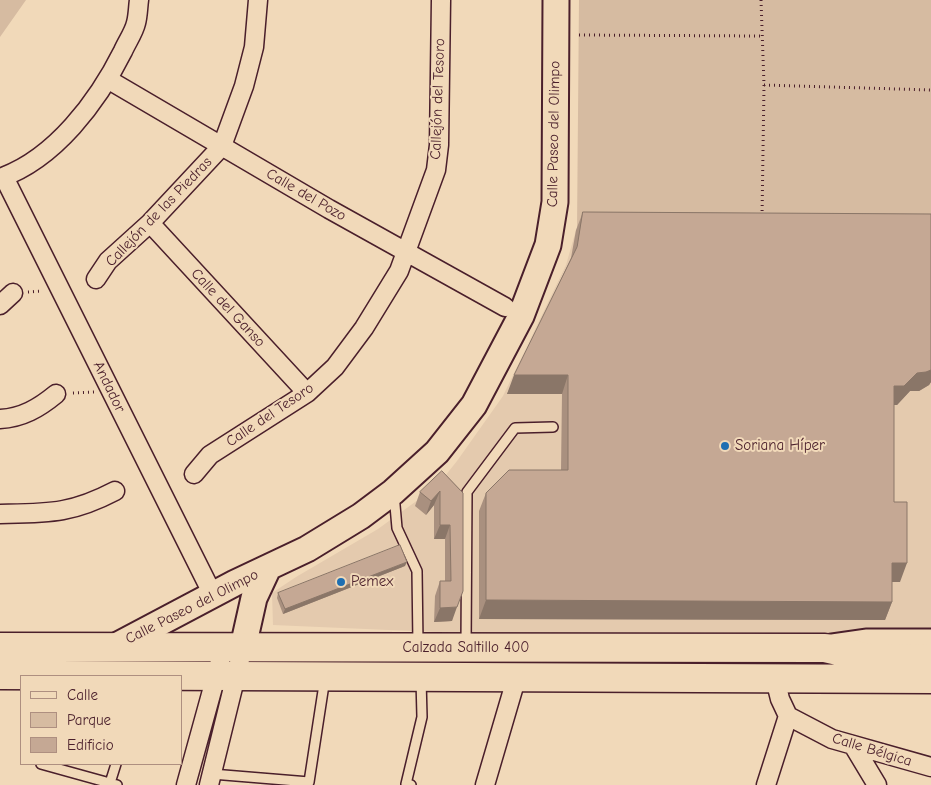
<!DOCTYPE html>
<meta charset="utf-8">
<style>
body{margin:0}
#map{position:relative;width:931px;height:785px;overflow:hidden;background:#f1d9b9;font-family:"Comic Neue",sans-serif}
canvas{display:block}
.legend{position:absolute;left:20px;top:675px;width:162px;height:90px;box-sizing:border-box;background:#f1d9b9;border:1px solid #ae8f80;margin:0;padding:6px 9px;list-style:none;font-size:15px;color:#4a1f2b}
.legend li{display:flex;align-items:center;gap:10px;height:25px}
.legend b{width:25px;border:1px solid #ae8f80}
</style>
<div id="map">
<canvas width="931" height="785"></canvas>
<ul class="legend">
<li><b style="height:6px;background:#f1d9b9"></b>Calle</li>
<li><b style="height:14px;background:#d6bba1"></b>Parque</li>
<li><b style="height:14px;background:#c5a894"></b>Edificio</li>
</ul>
</div>
<script>
const ctx = document.querySelector('canvas').getContext('2d');
ctx.lineJoin = 'round';
function paint(path, color) { ctx.fillStyle = color; ctx.fill(path, 'evenodd'); }
function stroke(path, color, width, dash) { ctx.strokeStyle = color; ctx.lineWidth = width; ctx.lineCap = dash ? 'butt' : 'round'; ctx.setLineDash(dash || []); ctx.stroke(path); }
function drawText(font, color, halo, rows, align = 'center') {
  ctx.font = font + ' "Comic Neue",sans-serif'; ctx.lineWidth = 4; ctx.setLineDash([]); ctx.textBaseline = 'middle'; ctx.strokeStyle = halo; ctx.fillStyle = color; for (const [text, x, y, turn = 0] of rows) {
    ctx.save(); ctx.translate(x, y); ctx.rotate((+turn || 0) * Math.PI / 180); ctx.textAlign = isNaN(turn) ? turn : align; if (halo) ctx.strokeText(text, 0, 0); ctx.fillText(text, 0, 0); ctx.restore();
  }
}
paint(new Path2D(`
 M576,230L931,239V635L458,633L273,625L272,593L296,577L378,529L437,486L457,461L503,396L566,265Z`), '#e4caae');
paint(new Path2D(`
 M0,0H26L0,37Z
 M579,0H931V232L577,229Z`), '#d6bba1');
const lane = new Path2D(`
 M394,494L397,528L417,571L418,644
 M466,646L467,492L515,428L553,427
 M41,764L117,785
 M212,774L309,782L325,678
 M110,783L116,764
 M411,785L406,784L422,717L421,679`);
const street = new Path2D(`
 M109,80L329,209L505,307
 M4,177L210,589L211,597
 M0,178C55,159 98,101 123,51C127,42 134,32 136,23C138,16 138,7 139,0
 M150,223L307,393
 M96,279L108,261L150,223L222,146L244,86L254,47L258,0
 M0,305L13,293
 M0,419C22,418 39,408 56,394
 M194,474L210,455L307,393L335,367L364,328L399,271L436,170L439,145L441,0
 M0,514C49,513 71,514 115,491
 M788,716L832,739L931,767
 M853,745L877,785
 M186,785L224,647
 M209,785L243,647
 M485,785L517,676
 M766,785L788,716L780,699L775,679`);
const secondary = new Path2D(`
 M116,646L235,583L307,549L361,516L393,492L437,452L474,405L521,316L548,245L555,202L556,0
 M243,647L254,598L268,568
 M831,647L866,642H931`);
const primary = new Path2D(`
 M0,647L825,648L869,658L931,659
 M0,675L931,679`);
stroke(lane, '#4a1f2b', 12);
stroke(street, '#4a1f2b', 21);
stroke(secondary, '#4a1f2b', 29);
stroke(primary, '#4a1f2b', 31);
stroke(new Path2D(`
 M761,0L764,85L762,217
 M579,35L761,36
 M764,85L931,90
 M28,292L42,291
 M73,393L94,392`), '#4a1f2b', 3, [1, 4]);
stroke(lane, '#f1d9b9', 9);
stroke(street, '#f1d9b9', 18);
stroke(secondary, '#f1d9b9', 25);
stroke(primary, '#f1d9b9', 28);
paint(new Path2D(`
 M583,212L931,214V382L929,385L919,391H910L897,405H894V502L900,582H892V602L885,620L479,619V511L486,493L561,470L562,394H507L571,258L576,230Z
 M442,471L463,493L452,621L434,622L435,596L440,581H445V539H434V505L426,515L415,506L420,492Z
 M405,566L283,614L277,598L278,593Z`), '#a9907f');
paint(new Path2D(`
 M931,370V382L929,385L919,391H910L897,405H888L894,386L917,373Z
 M514,375H568L562,394H507Z
 M440,491L434,505L426,515L431,501Z
 M440,525H450L445,539H434Z
 M407,562L405,566L283,614L285,609Z
 M892,563H907L900,582H886Z
 M486,600L892,602L885,620L479,619Z
 M457,607L452,621L434,622L440,608Z`), '#8a7668');
const building = new Path2D(`
 M583,212L931,214V370L926,372L917,373L904,386H894V502H907V563H892V602L486,600V493L509,470H568V375H514L577,247Z
 M442,471L463,493V591L457,607L440,608V581H451L450,525H440V491L431,501L420,492Z
 M400,545L407,562L285,609L278,593Z`);
paint(building, '#c5a894');
stroke(building, '#8a7668', 1);
for (const [x, y, r, color] of [
 [725,446,5,"#1f6fb2"],
 [341,582,5,"#1f6fb2"]
]) { const dot = new Path2D(); dot.arc(x, y, r, 0, 2 * Math.PI); ctx.fillStyle = color; ctx.fill(dot); stroke(dot, '#f1d9b9', 2); }
drawText('15px', '#4a1f2b', '#f1d9b9', [
 ["Callejón del Tesoro",438,99,-88],
 ["Calle Paseo del Olimpo",554,134,-89],
 ["Calle del Pozo",306,195,30],
 ["Callejón de las Piedras",159,212,-46],
 ["Calle del Ganso",228,308,47],
 ["Andador",109,387,64],
 ["Calle del Tesoro",270,415,-34],
 ["Calle Paseo del Olimpo",192,607,-27],
 ["Calzada Saltillo 400",466,648],
 ["Calle Bélgica",872,750,17]
]);
drawText('15px', '#4a1f2b', '#f1d9b9', [
 ["Soriana Híper",735,446],
 ["Pemex",351,582]
], 'left');
</script>
